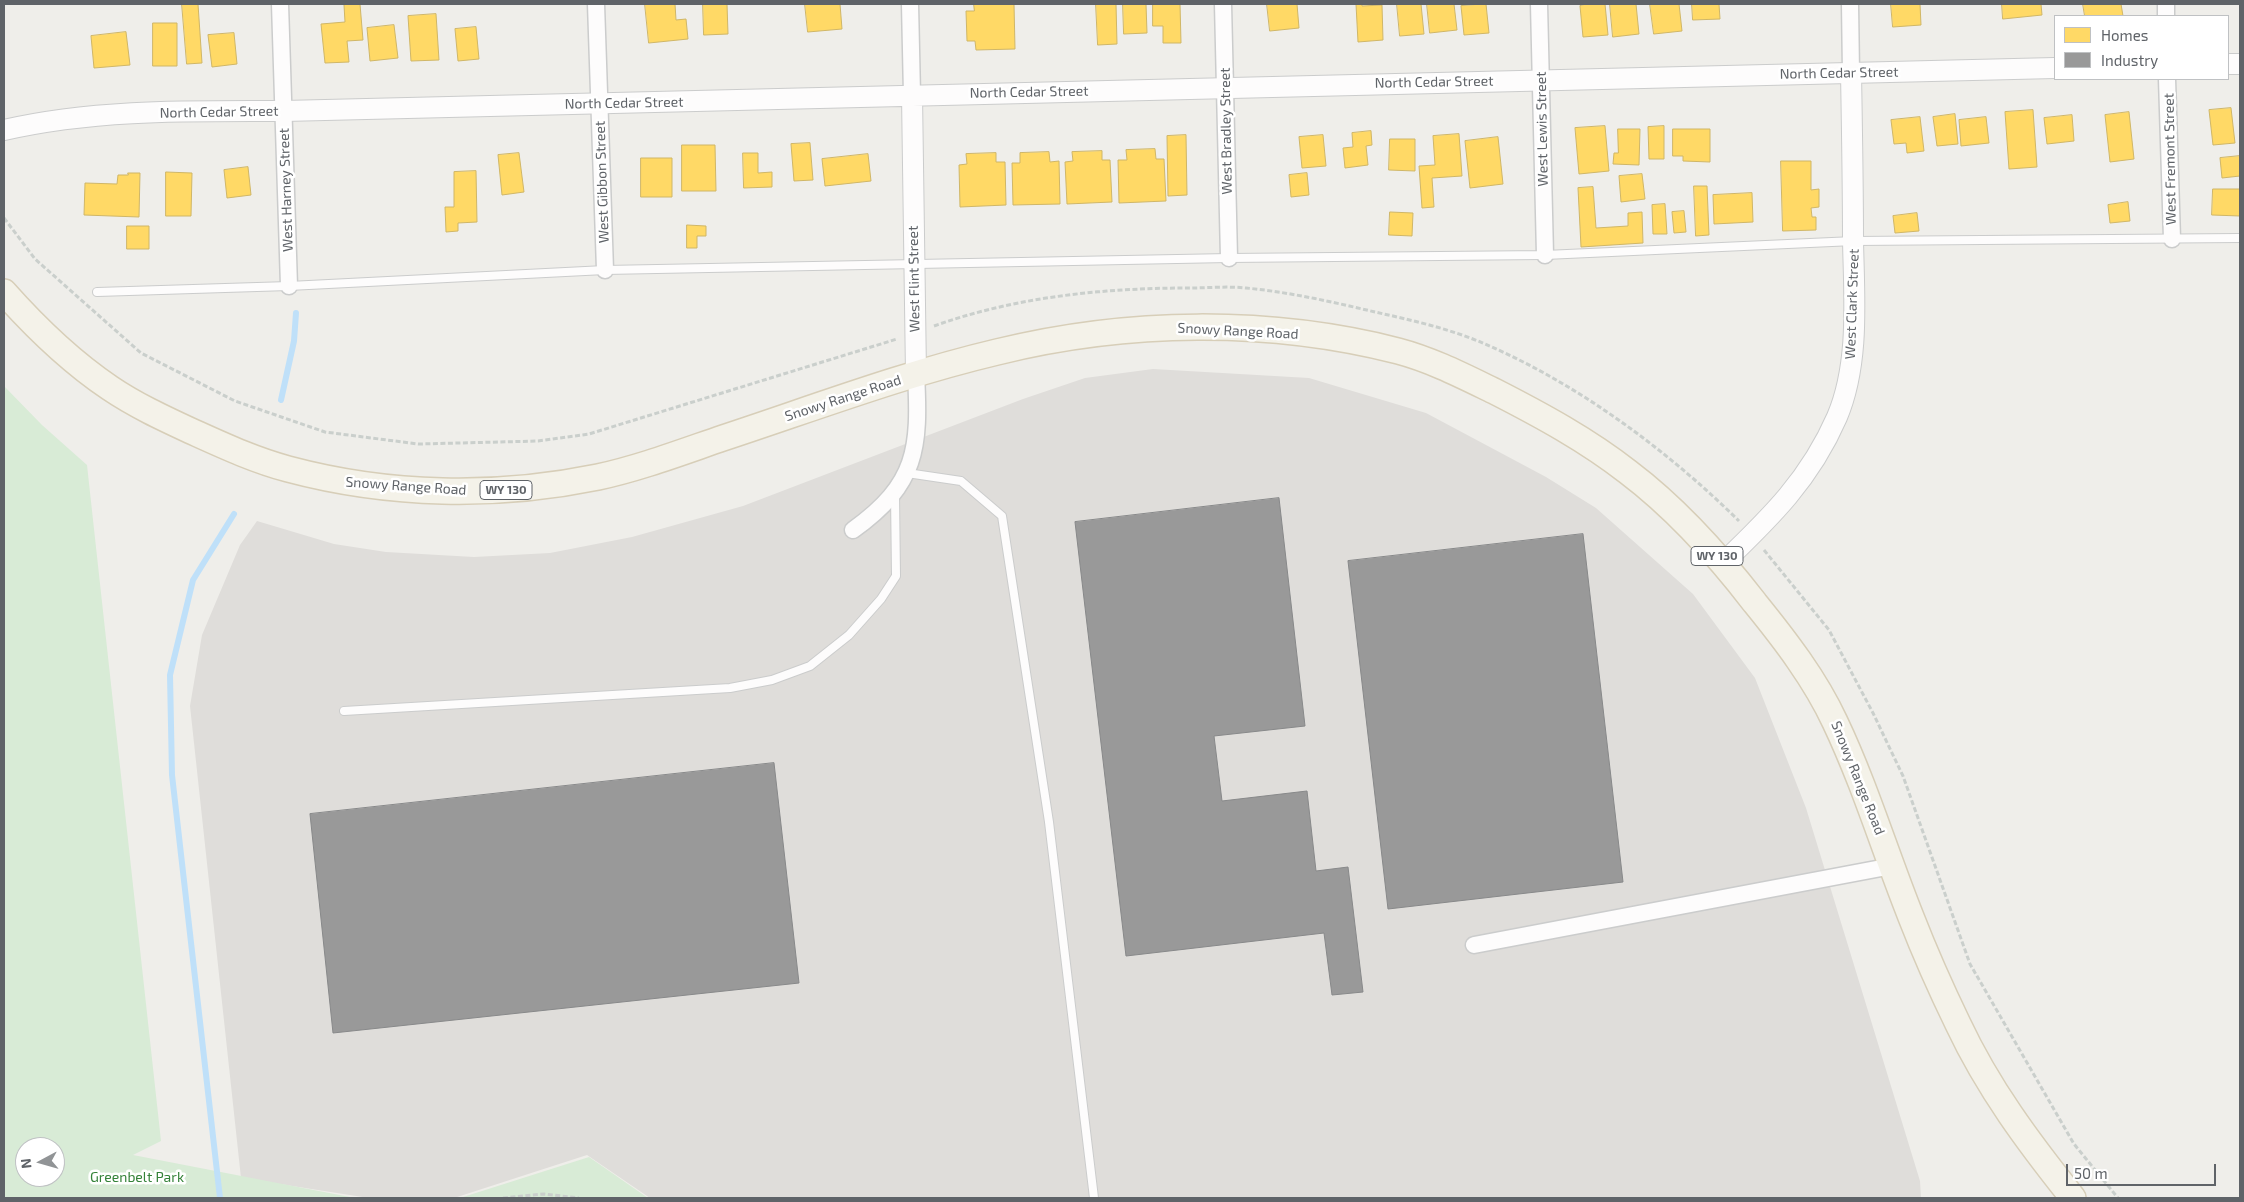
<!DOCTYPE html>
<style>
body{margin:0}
#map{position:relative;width:2244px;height:1202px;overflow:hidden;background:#efeeea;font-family:"Exo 2",sans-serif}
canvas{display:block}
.frame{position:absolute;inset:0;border:5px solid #5f6368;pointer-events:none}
.legend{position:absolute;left:2054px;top:15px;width:175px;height:65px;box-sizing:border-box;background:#fff;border:1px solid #bfc1c3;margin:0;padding:6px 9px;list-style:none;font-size:15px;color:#5f6368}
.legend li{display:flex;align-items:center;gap:10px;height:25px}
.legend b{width:25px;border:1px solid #bfc1c3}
.north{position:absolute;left:15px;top:1137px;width:50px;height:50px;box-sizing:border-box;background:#fff;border:1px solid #bfc1c3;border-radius:50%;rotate:264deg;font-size:14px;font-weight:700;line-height:20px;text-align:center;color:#5f6368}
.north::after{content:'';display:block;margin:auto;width:18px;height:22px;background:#919496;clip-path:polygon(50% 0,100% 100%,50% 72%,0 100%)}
.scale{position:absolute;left:2066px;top:1164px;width:150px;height:22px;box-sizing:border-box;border:2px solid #5f6368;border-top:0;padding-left:6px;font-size:15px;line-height:18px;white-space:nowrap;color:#5f6368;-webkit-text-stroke:4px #fff;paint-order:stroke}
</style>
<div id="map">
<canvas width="2244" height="1202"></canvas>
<div class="frame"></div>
<ul class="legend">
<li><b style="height:14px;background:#ffd966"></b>Homes</li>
<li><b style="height:14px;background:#999"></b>Industry</li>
</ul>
<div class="north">N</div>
<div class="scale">50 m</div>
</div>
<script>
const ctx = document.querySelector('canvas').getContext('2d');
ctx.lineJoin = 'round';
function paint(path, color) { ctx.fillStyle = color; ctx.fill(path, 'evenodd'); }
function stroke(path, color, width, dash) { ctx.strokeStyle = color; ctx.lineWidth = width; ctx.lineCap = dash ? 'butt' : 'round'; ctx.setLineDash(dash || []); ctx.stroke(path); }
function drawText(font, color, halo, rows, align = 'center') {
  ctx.font = font + ' "Exo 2",sans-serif'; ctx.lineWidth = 5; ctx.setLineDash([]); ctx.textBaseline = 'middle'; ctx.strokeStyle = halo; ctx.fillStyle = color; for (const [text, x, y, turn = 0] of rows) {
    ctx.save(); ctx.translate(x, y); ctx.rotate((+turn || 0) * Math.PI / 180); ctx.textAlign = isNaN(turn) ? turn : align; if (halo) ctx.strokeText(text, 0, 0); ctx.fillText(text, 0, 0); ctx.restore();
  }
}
paint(new Path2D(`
 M1153,369L1309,378L1426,413L1546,477L1596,508L1693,594L1755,678L1806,808L1920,1181L1921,1198H650L587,1155L454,1198H369L241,1178L190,706L202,635L240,545L257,521L334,544L386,552L474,557L550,553L632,537L743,506L1023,399L1085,378Z`), '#dfddda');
paint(new Path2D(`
 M4,386L42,425L87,465L161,1141L133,1155L355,1198H4ZM25,1147H55V1177H25Z
 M589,1157L648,1198H460Z`), '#d8ebd6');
const homes = new Path2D(`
 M182,4H198L202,63L187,64Z
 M360,4L363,40L347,41L349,62L325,63L321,24L345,22L344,5Z
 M645,4H675L676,20L686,19L688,39L649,43Z
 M703,4H727L728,34L704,35Z
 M805,4H840L842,29L808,32Z
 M974,4H1014L1015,49L976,50L975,41H967L966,11H974Z
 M1096,4H1116L1117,44L1098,45Z
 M1123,4H1146L1147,33L1124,34Z
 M1153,4H1180L1181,43H1163V26H1153Z
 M1267,4H1297L1299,28L1270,31Z
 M1350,4H1362V6L1382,5L1383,40L1358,42L1356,4Z
 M1397,4H1421L1424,34L1400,36Z
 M1427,4H1454L1457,30L1430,33Z
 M1486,4L1489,33L1464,35L1461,6Z
 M1586,4H1605L1608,35L1583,37L1580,6Z
 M1610,4H1636L1639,34L1613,37Z
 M1650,4H1679L1682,31L1654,34Z
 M1692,4H1719L1720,19L1693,20Z
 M1891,4H1920L1921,25L1893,27Z
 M2002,4H2041L2042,15L2003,19Z
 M2083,4H2121L2123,16H2085Z
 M436,14L439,60L411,61L408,16Z
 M153,23H177V66H153Z
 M394,25L398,58L370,61L367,28Z
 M476,27L479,59L458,61L455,29Z
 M126,32L130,65L94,68L91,36Z
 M234,33L237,64L212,67L208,35Z
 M2231,108L2235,143L2213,145L2209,110Z
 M2033,110L2037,167L2009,169L2005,112Z
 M2129,112L2134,159L2110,162L2105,115Z
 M1955,114L1958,144L1937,146L1933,117Z
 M2072,115L2074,141L2047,144L2044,118Z
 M1920,117L1924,151L1907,153L1906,143L1894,144L1891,120Z
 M1986,117L1989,143L1961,146L1959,120Z
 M1605,126L1609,171L1579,174L1575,128Z
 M1664,126V159H1649L1648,127Z
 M1618,129H1640L1639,165L1613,164L1614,153H1618Z
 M1673,129H1710V162L1683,161V156H1673Z
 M1371,131L1372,145L1366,146L1368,165L1345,168L1343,148L1353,147L1352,133Z
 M1459,134L1462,176L1432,178L1434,207L1422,208L1419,166L1435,165L1433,136Z
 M1186,135L1187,195L1168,196L1167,136Z
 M1323,135L1326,166L1302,168L1299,137Z
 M1498,137L1503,184L1470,188L1465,141Z
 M1390,139H1415V171L1389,170Z
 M810,143L813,180L794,181L791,144Z
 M682,145H715L716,191H682Z
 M1155,149L1156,159H1164L1166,201L1119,203L1118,160H1127L1126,150Z
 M1102,151V160H1110L1112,202L1067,204L1065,162L1073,161L1072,152Z
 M1049,152L1050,162L1059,161L1060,204L1013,205L1012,163H1020V153Z
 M519,153L524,192L502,195L498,155Z
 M743,153H758V173L772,172V187L744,188Z
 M996,153V162H1005L1006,205L960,207L959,165L967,164L966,154Z
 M868,154L871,181L825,186L822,159Z
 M2240,156V176L2222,178L2220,158Z
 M641,158H672V197H641Z
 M1781,161H1811V190L1819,189V207L1811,208L1812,217H1816V230L1783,231Z
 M248,167L251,195L227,198L224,170Z
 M476,171L477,222L458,223V231L446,232L445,207H454V172Z
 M166,172L192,173L191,216H166Z
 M128,173H140L139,217L84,215L85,183L117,184L118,175H128Z
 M1307,173L1309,195L1291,197L1289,175Z
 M1642,174L1645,199L1621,202L1619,176Z
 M1694,186H1707L1709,235L1696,236Z
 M1593,187L1596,228L1628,226V213L1642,212L1643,243L1581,247L1578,188Z
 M2213,189H2240V216L2212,215Z
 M1752,193L1753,222L1714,224L1713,195Z
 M2128,202L2130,221L2110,223L2108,205Z
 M1665,204L1667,234H1653L1652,205Z
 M1684,211L1686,232L1674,233L1672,212Z
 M1390,212L1413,213L1412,236L1389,235Z
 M1917,213L1919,231L1895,233L1893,216Z
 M687,225L706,226V236H697V248H687Z
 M127,226H149V249H127Z`);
paint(homes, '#ffd966');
stroke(homes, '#cfb667', 1);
const industry = new Path2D(`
 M1279,498L1305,726L1214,736L1222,801L1307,791L1316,871L1348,867L1363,992L1332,995L1324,933L1126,956L1075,522Z
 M1583,534L1623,882L1388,909L1348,561Z
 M774,763L799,983L333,1033L310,814Z`);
paint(industry, '#999');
stroke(industry, '#88898a', 1);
stroke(new Path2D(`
 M281,400L294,341L296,313
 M220,1198L172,775L170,675L193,580L234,514`), '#bfe0f9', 6);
const service = new Path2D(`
 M97,292L289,286L605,270L1229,258L1545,255L1854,241L2240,238
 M907,473L961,481L1002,516L1049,822L1094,1198
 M344,711L730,688L772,680L810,666L849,635L881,599L896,576L895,494`);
const minor = new Path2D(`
 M280,4L289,286
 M596,4L605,270
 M910,4L912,95
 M1223,4L1229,258
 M1539,4L1545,255
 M1850,4L1851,73
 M2166,4V16
 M2167,79L2172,239
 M853,530C917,484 920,449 916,374
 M1474,945L1892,866`);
const tertiary = new Path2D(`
 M2228,64H2240
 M912,95L916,374
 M4,130C95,109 191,111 284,111L2055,68
 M1723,563C1771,517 1810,479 1837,417C1860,363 1854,297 1853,240C1853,184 1852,129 1851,73`);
const primary = new Path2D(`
 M4,292C36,328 70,361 110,388C135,405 163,418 191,431C222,445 254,460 288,469C389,496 496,498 598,477C640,468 682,452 723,438C814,408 904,374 997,352C1127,320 1268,318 1398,351C1432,360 1463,376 1494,391C1541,415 1587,440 1628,472C1677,509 1718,555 1755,603C1785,640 1815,679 1835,722C1865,785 1885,852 1911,917C1925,953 1941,989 1958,1024C1988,1088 2029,1143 2073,1198`);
stroke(service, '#cbcccc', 10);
stroke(minor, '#cbcccc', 19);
stroke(tertiary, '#cbcccc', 22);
stroke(primary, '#d7ceb8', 28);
stroke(new Path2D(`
 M4,218L35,259L141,353L235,401L325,432L418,444L538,441L589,434L897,339
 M934,326C1015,297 1103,288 1189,288C1207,288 1227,286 1246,288C1289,292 1333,302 1375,312C1411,320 1451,329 1485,344C1578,384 1667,450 1739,521
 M1764,550L1829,630L1873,713L1903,776L1970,964L2074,1144L2118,1198
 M503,1198L544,1194L579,1198`), '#cacfcc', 3, [5, 2.5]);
stroke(service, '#fdfcfc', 8);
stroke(minor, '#fdfcfc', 16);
stroke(tertiary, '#fdfcfc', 20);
stroke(primary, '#f4f2e9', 25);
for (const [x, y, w] of [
 [506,490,52],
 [1717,556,52]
]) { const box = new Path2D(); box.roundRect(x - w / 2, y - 9.5, w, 19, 4); ctx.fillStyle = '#fff'; ctx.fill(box); stroke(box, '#5f6368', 1); }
drawText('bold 12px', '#5f6368', null, [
 ["WY 130",506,490],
 ["WY 130",1717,556]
]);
drawText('14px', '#5f6368', '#fff', [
 ["North Cedar Street",1839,73,-1],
 ["North Cedar Street",1434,82,-1],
 ["North Cedar Street",1029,92,-1],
 ["North Cedar Street",624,103,-1],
 ["North Cedar Street",219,112,-1],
 ["West Lewis Street",1542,129,-91],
 ["West Bradley Street",1226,131,-91],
 ["West Fremont Street",2170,159,-91],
 ["West Gibbon Street",602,182,-92],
 ["West Harney Street",286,190,-92],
 ["West Flint Street",914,279,-91],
 ["West Clark Street",1852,304,-88],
 ["Snowy Range Road",1238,331,3],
 ["Snowy Range Road",843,398,-18],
 ["Snowy Range Road",406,486,4],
 ["Snowy Range Road",1858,778,68]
]);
drawText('14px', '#348238', '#fff', [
 ["Greenbelt Park",137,1177]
]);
</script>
